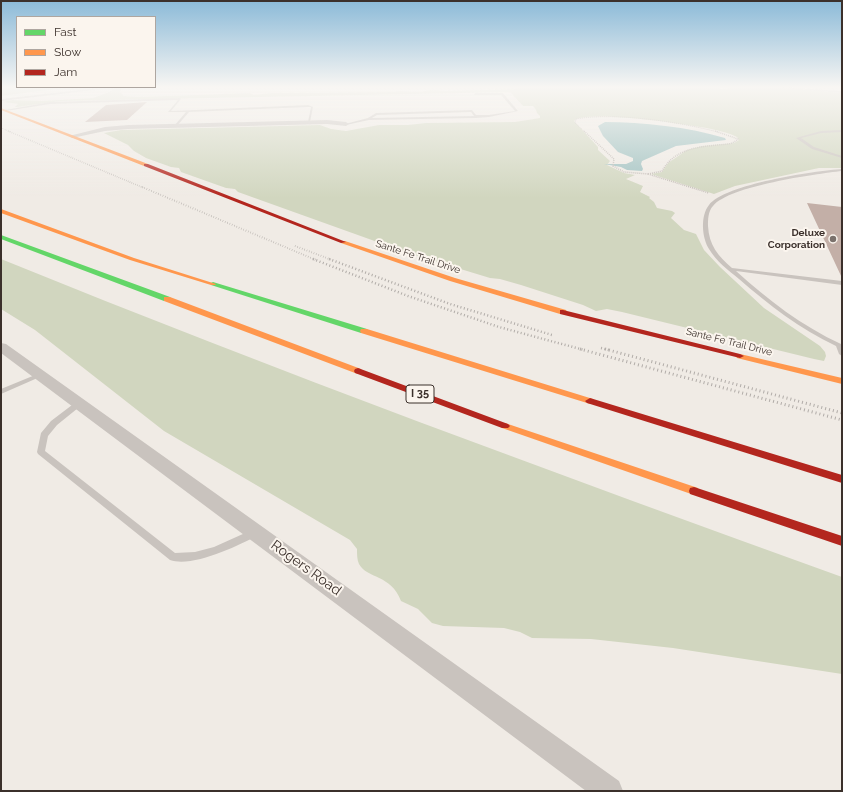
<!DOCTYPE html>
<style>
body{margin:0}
#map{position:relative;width:843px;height:792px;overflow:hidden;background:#f0ebe5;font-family:Raleway,sans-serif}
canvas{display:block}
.frame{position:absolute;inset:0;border:2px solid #3b302b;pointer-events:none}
.legend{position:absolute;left:16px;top:16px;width:140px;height:72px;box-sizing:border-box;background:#fbf5ee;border:1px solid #aea6a0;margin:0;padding:5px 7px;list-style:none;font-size:12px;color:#3b302b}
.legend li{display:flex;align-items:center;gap:8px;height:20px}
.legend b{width:20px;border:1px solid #aea6a0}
</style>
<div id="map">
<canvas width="843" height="792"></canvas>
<div class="frame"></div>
<ul class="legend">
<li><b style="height:5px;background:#63d668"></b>Fast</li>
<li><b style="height:5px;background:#ff974d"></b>Slow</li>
<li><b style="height:5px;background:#b3261e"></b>Jam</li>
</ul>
</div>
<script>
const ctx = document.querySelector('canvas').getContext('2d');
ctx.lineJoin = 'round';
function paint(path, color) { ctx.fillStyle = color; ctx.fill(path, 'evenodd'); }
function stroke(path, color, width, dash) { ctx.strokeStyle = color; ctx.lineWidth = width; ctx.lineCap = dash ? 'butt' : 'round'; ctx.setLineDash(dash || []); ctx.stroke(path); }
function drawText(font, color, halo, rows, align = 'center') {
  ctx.font = font + ' Raleway,sans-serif'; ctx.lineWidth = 4; ctx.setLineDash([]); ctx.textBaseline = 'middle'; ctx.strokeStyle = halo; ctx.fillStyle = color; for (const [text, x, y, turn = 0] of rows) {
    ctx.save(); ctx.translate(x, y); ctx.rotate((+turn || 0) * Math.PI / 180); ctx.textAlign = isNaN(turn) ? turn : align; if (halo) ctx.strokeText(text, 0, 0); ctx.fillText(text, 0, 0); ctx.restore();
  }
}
paint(new Path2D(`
 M1,87H70L1,96Z
 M116,87H122L120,92L124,96L137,97L250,93L254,95L271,93L392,92L400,91L421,92L430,90L447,91L517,89L518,87H715L722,89L733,87H780L842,93V168H819L735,186L714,194L651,174L662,172L668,163L687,150L702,146L734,143L739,140L737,137C729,133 720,131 711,129C691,125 585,109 574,121L598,147V150L610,161L607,165L624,173L635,175L626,179L643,186L640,192L650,197L649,198L654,202L657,208L672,211L675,213L671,218L684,230L696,234L704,250L720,267L764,308L820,346L825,352L826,356L824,361L814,359L622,312L607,309L596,311L583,305L521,285L500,279L490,278L408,253L238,192L235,189L226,188L181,172L179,168L171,167L146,158L134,151L128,145L104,133L121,130L320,125L331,129L346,131L379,125H408L426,123L515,122L540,118V116L537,113L536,110L533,106H523L510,92L61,101L17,107H15L18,104L3,102L12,100L42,101L93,98L109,92Z
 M1,259C279,372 560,475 842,577V674L673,648L591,639L532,638L520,632L504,628L443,626L432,623L418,609L401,601C391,574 367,579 359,564C357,560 357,554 357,549L350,540L164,431L35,330L1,309Z`), '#d1d6bf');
paint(new Path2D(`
 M605,122C643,122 688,127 725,138L726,140L676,146L642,161L641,164L643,169L642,171L627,170L621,167L604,164H626L633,161V158L618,152L603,136L598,126Z`), '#a1c2c1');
paint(new Path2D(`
 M147,102L127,120L85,122L106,105Z
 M807,203L842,207V278Z`), '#c3afa7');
stroke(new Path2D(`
 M585,132L575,123L576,119C616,112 679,122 718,132`), '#c2bbb6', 1, [1, 1]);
stroke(new Path2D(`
 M584,131L614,159L613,166L624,172L648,174
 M648,174L709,193
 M648,174L662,171C674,150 695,147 718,145C726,144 732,145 738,139L715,131`), '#c2bbb6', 1.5, [1, 1]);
paint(new Path2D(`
 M784,87L842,91V93L785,88Z
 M96,88L95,90L1,101V99Z
 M475,93H503L518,111L489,117L476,118L369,120L346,125L345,124L368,118L376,113L472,110L476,115H489L515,111L501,95H474ZM471,112L474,116L372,118L377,115Z
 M180,98L181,99L171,111L308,105L313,107L310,122L309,123L308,122L311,107H308L189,112L176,127L174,126L186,112H168L178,100L50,104L6,111L5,110L50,102Z
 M842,130V132L821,133L801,138L814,147L842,156V158L812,149L796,138L821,131Z
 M842,169V171C815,174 729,186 713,206C708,211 708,220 708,226C709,245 718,256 732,268L842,281V285L736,271C768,300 802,326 841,344L842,356L839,354L836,346C800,329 769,305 739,279C728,270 716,261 709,249C702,238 700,216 709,205C725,184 814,171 842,169Z
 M40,373L43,375L42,376L1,394V389Z
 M76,402H79L83,404L57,425L48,436L45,451L175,553L195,552L214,547L254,529L257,530L259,533L257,536C237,546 192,568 170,560L38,454L37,452L41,433L51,421Z`), '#c9c3be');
paint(new Path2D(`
 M327,120L346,122L349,124L346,126L327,124L128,129L105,131L72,138L69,136L105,127L128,125Z
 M1,343L6,344L619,781L623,791H586L1,353Z`), '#c9c3be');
paint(new Path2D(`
 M1,235L170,297L171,299L170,301H164L1,239Z
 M213,282L367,329L368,331L367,333H361L211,285V283Z`), '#63d668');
paint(new Path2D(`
 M1,108L148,164V165L144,166L1,110Z
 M1,209L134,258L216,284L215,285H211L130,260L1,213Z
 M341,241H345L455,278L566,310L567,312L566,314H560L450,281L341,243Z
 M164,297H170L361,369L362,371L358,374L355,373L164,301Z
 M361,329H367L593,399L595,401L590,404L587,403L361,333L360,331Z
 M737,354H740L842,378V384L737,358L736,356Z
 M505,423L698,488L699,491L698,494L694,495L502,428L500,426Z`), '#ff974d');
paint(new Path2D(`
 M144,164H148L346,242L341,243L144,166Z
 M560,310H563L740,354L744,356L740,358L560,314Z
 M358,368L508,424L510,426L508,428H502L355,373L354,371L355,369Z
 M590,398L842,475V483L587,403L585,401Z
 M694,487L842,536V546L690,494L689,491L690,488Z`), '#b3261e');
stroke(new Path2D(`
 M1,128L11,132`), '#b1aca8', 1, [0.5, 1]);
stroke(new Path2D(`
 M8,131L144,188`), '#b1aca8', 1.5, [0.5, 1.5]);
stroke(new Path2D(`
 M142,187L316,260
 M295,246L332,260`), '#b1aca8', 2, [0.5, 2]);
stroke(new Path2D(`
 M313,259L408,296L499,327L584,350
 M329,259L450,304L552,335
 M601,348L609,350`), '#b1aca8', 2.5, [1, 2.5]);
stroke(new Path2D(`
 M580,349L842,420
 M605,349L842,413`), '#b1aca8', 3, [1, 3]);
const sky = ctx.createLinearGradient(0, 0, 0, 198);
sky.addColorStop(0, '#8bbad8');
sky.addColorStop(0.44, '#f8f6f3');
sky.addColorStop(1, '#f8f6f300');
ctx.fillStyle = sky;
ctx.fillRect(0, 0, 843, 198);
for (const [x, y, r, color] of [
 [833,239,4,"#7a716c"]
]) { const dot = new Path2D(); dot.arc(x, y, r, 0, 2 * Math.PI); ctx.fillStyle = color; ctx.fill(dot); stroke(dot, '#fbf5ee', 1.5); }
drawText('bold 10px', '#3b302b', '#fbf5ee', [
 ["Deluxe",825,233],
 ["Corporation",825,245]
], 'right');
drawText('10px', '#3b302b', '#fbf5ee', [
 ["Sante Fe Trail Drive",418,257,18],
 ["Sante Fe Trail Drive",729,342,14]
]);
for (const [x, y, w] of [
 [420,394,28]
]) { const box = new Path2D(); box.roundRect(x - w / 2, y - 9, w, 18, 3); ctx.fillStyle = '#fbf5ee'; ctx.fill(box); stroke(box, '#3b302b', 1); }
drawText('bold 11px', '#3b302b', null, [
 ["I 35",420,394]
]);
drawText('14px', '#3b302b', '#fbf5ee', [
 ["Rogers Road",306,568,36]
]);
</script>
